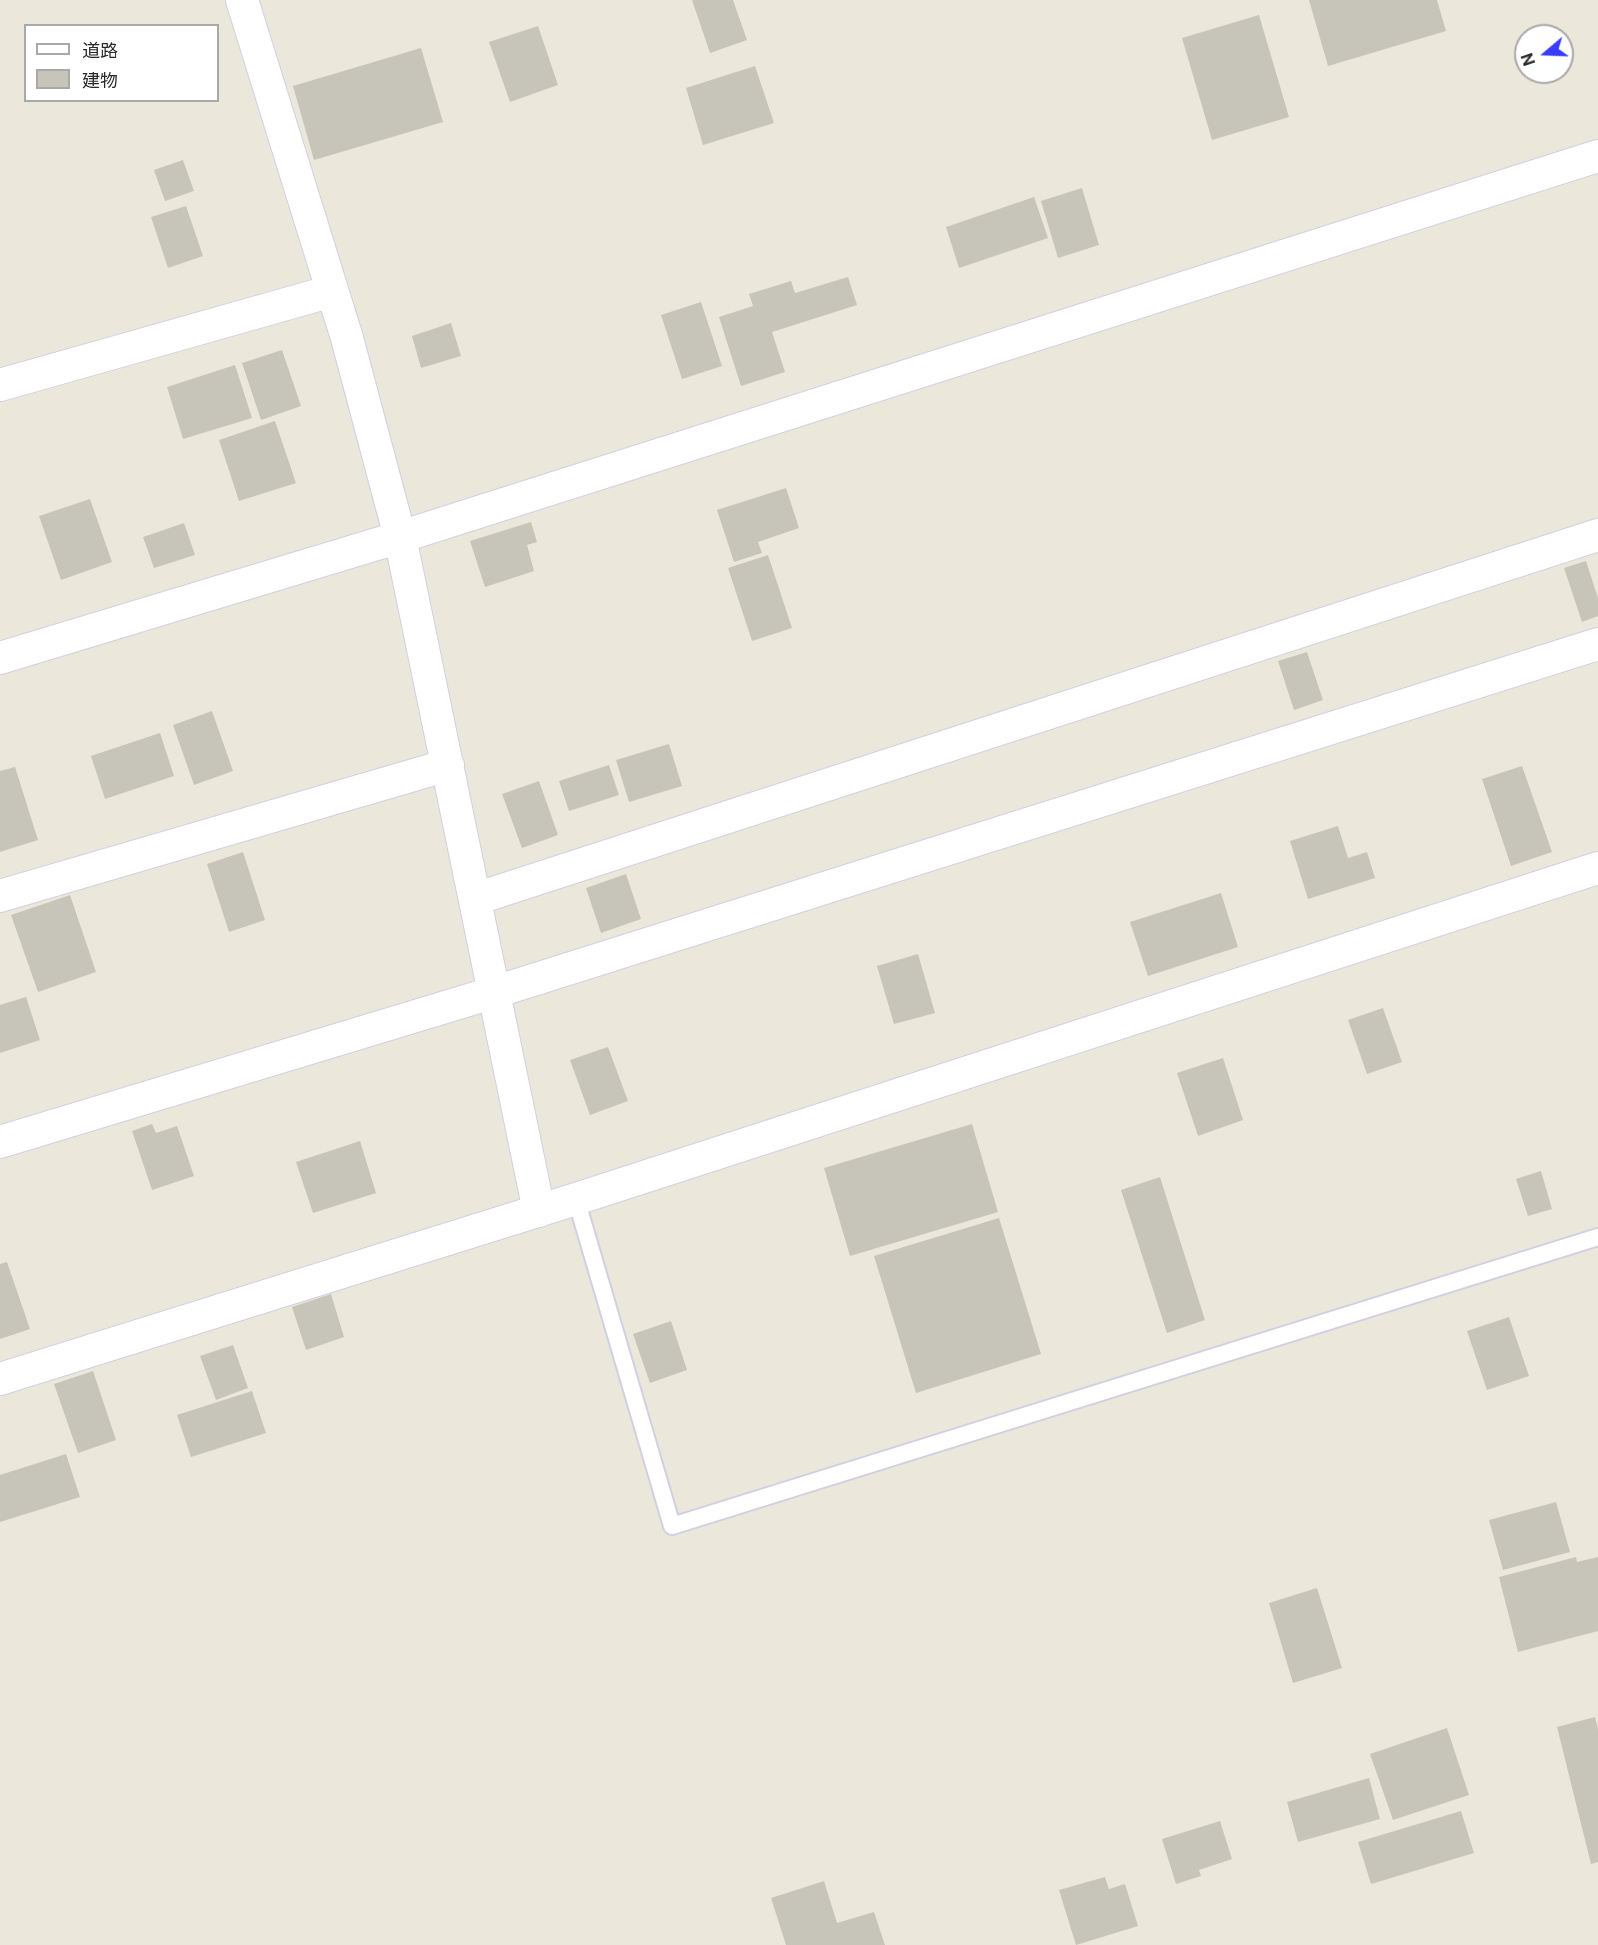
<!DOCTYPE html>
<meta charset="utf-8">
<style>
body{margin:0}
#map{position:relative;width:1598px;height:1945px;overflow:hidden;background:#ebe7db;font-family:"Public Sans","Noto Sans JP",sans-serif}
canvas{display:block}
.legend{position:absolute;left:24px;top:24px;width:195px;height:78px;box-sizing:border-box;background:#fff;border:2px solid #a9a9a9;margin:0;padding:8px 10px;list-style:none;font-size:18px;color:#292929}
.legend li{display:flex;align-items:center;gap:12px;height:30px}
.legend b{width:30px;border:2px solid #a9a9a9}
.north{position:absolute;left:1514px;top:24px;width:60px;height:60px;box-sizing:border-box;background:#fff;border:2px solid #a9a9a9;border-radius:50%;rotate:251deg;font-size:16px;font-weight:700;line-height:24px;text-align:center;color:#292929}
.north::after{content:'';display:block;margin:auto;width:21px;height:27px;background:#393cfa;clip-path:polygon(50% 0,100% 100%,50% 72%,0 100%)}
</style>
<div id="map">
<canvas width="1598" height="1945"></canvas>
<ul class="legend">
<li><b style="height:8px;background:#fff"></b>道路</li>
<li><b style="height:16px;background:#c7c5b9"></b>建物</li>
</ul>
<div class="north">N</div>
</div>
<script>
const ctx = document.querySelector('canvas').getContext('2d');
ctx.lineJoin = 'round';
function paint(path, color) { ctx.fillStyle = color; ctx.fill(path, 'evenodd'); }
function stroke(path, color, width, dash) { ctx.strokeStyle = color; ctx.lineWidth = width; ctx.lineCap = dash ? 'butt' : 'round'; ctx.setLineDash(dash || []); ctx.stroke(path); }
paint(new Path2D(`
 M692,0H733L747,40L710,53Z
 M1309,0H1437L1446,31L1328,66Z
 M1259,15L1289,117L1212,140L1182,38Z
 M538,26L558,85L510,102L489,42Z
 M421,48L443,122L314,160L293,86Z
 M755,66L774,123L703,145L686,88Z
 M183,160L194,191L165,201L154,170Z
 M1082,188L1099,245L1058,258L1041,201Z
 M1034,197L1048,238L959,268L946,227Z
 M186,206L203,256L168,268L151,217Z
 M848,277L857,305L772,332L785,372L741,386L719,317L753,306L749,294L791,281L795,293Z
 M701,302L722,366L682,379L661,315Z
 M451,323L461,356L421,368L412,336Z
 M282,350L301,406L261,420L242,363Z
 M235,365L252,418L183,439L167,387Z
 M275,421L296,483L239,501L219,440Z
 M786,488L799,528L758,542L762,553L734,562L717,510Z
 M90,499L112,562L61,580L39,516Z
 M531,522L537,542L527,545L534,571L485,587L470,541Z
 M184,523L195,555L154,568L143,537Z
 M768,555L792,628L752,641L728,568Z
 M1586,561L1598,598V616L1582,622L1564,568Z
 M1307,652L1323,700L1294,710L1278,661Z
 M212,711L233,771L194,785L173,725Z
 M160,733L174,776L105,799L91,756Z
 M669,744L682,786L629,802L616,760Z
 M609,765L619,795L569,811L559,781Z
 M1522,766L1552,852L1511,866L1482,779Z
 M15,767L38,840L0,852V771Z
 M539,781L558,835L522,848L502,794Z
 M1338,826L1348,858L1367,852L1375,878L1308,899L1290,841Z
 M243,852L265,920L229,932L207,864Z
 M626,874L641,919L601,933L586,888Z
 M1221,893L1238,947L1148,976L1130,922Z
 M70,895L96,972L38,992L11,915Z
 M918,954L935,1013L894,1024L877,966Z
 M26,997L40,1040L0,1053V1005Z
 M1383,1008L1402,1062L1367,1074L1348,1020Z
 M608,1047L628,1101L590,1115L570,1060Z
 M1223,1058L1243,1120L1198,1136L1177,1073Z
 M152,1124L156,1133L177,1126L194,1176L152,1190L132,1131Z
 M972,1124L998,1212L850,1256L824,1168Z
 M360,1141L376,1193L313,1213L296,1162Z
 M1541,1171L1552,1209L1528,1216L1516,1179Z
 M1160,1177L1205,1320L1167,1333L1121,1190Z
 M999,1218L1041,1354L916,1393L874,1256Z
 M7,1262L30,1329L0,1339V1264Z
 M331,1294L344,1337L306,1350L292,1307Z
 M1509,1317L1529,1376L1487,1390L1467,1331Z
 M671,1321L687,1370L650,1383L633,1334Z
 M233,1345L248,1388L216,1400L200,1356Z
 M93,1371L116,1440L78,1453L54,1384Z
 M252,1391L266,1433L191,1457L177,1415Z
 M66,1454L80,1497L0,1522V1475Z
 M1556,1502L1570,1552L1503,1570L1489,1520Z
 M1576,1557L1577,1562L1598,1557V1631L1518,1652L1499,1577Z
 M1317,1588L1342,1668L1293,1683L1269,1603Z
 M1595,1717L1598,1729V1862L1591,1864L1557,1727Z
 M1447,1728L1469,1795L1393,1820L1370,1754Z
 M1369,1778L1380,1819L1298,1842L1287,1802Z
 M1461,1811L1474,1853L1371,1884L1358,1842Z
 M1220,1821L1232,1859L1199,1870L1201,1876L1176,1884L1162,1839Z
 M1105,1877L1109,1889L1125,1884L1138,1926L1076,1945L1059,1890Z
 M824,1881L837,1923L874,1912L885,1945H786L771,1898Z`), '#c7c5b9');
const service = new Path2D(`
 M576,1199L672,1526L1598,1237`);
const minor = new Path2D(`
 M242,0L347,338L400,537L539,1211
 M0,385L332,291
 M0,658L400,537L1598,156
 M0,896L448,765
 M475,899L1598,535
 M0,1142L495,992L1598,644
 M0,1379L576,1199L1598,868`);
stroke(service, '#d0d0e2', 20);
stroke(minor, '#d0d0e2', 34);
stroke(service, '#fff', 16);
stroke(minor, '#fff', 32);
</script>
